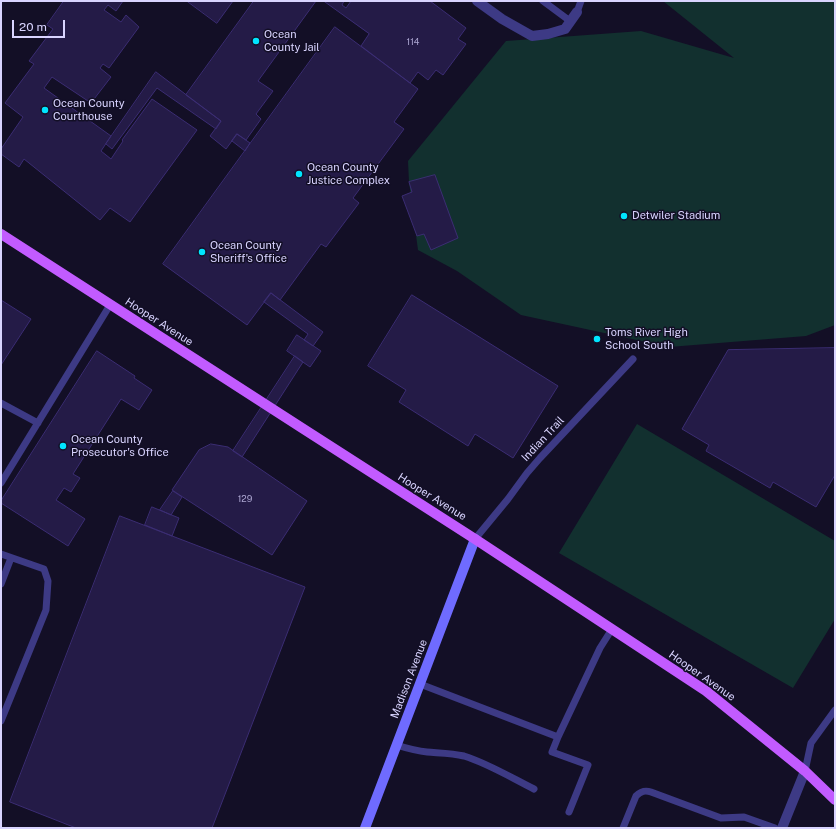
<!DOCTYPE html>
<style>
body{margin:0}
#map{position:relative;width:836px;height:829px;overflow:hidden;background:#130f26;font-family:"Public Sans",sans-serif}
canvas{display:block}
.frame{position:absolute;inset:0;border:2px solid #d9d4ff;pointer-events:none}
.scale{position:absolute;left:12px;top:20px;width:53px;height:18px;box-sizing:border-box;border:2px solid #d9d4ff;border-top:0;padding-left:5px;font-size:12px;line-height:14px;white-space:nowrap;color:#d9d4ff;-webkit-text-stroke:3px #130f26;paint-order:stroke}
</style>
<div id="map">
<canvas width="836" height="829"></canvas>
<div class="frame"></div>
<div class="scale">20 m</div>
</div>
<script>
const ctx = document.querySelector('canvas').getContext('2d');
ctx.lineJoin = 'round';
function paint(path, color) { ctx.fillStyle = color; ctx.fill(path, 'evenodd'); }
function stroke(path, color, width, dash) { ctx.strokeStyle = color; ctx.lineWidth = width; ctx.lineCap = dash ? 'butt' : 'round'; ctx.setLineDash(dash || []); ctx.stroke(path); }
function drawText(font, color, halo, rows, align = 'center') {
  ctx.font = font + ' "Public Sans",sans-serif'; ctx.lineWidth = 3; ctx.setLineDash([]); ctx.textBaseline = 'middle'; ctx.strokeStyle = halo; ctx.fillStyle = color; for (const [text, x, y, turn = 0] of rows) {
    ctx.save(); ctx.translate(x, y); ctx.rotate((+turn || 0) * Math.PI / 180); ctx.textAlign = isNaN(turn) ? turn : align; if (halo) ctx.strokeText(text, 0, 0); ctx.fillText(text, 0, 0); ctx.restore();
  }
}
paint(new Path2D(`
 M663,1H835V325L806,336L669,347L521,315L457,271L418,250L409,182L408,161L506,41L641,31L734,58Z
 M637,424L835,541V619L793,688L559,553Z`), '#12302f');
const building = new Path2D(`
 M64,1H123L116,11L108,5L104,10L121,22L126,15L139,27L109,68L103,64L100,68L111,77L91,103L52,77L44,88L111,136L101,151L111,159L123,141L122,140L152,99L197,130L130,222L110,208L100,220L24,159L19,167L1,154V149L23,117L5,103L34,64L29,61L53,29L47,25Z
 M187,1H233L217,23Z
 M254,1H316L258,81L273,91L256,114L261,119L246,140L237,134L226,149L210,136L221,121L186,95Z
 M324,1H344L342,5L346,8L351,1H430L466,28L458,39L466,44L443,75L436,70L428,80L418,72L410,83L361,46L369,34Z
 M335,27L418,89L394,122L404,129L353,198L359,203L326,247L321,244L280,300L271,293L247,325L163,264Z
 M156,72L221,121L216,129L157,88L112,149L106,144Z
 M237,134L250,143L245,151L232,141Z
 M435,175L458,238L431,250L424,234L417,236L402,196L412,192L409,182Z
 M271,293L323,332L313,346L304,340L308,334L264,302Z
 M412,295L558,386L513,458L475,434L468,446L399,402L406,390L368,366Z
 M1,300L31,319L1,365Z
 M297,335L321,351L310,367L287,351Z
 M835,348V475L816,507L773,482L770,488L706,451L709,445L682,429L728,350Z
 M97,351L135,376L134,378L152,390L139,410L121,399L73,474L80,478L71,492L64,488L56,500L85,519L68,546L1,503V501Z
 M295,356L303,362L242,457L233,451Z
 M211,444L228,447L307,501L272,555L172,490L199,450Z
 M173,491L182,497L171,515L160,510Z
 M152,507L179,518L172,536L145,525Z
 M120,516L305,587L212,828H76L10,802Z`);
paint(building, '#241b47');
stroke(building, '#3b2d73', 1);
stroke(new Path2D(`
 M543,1L570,21
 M577,12L581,1
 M1,403L38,423
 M1,483L110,305
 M475,539L508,499L527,473L540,458L633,359
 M1,554L44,569L48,581L46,610L1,721
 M1,584L11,558
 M420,684L558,737L600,648L612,629
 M558,737L552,752L588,765L569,812
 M396,745C406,748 417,751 427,752C439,753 452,753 464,756C487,763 512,778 534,789
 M805,771L811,743L835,710
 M623,828L636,796C641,791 645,790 651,792L721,818L744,817L775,828`), '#3d3a85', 7);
stroke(new Path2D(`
 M477,1L502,19L532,36L548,34L565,29L577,12
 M782,828L805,771`), '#3d3a85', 10);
stroke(new Path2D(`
 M365,828L475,539`), '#6f6bff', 10);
stroke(new Path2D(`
 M1,234L302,428L475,539L706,691L805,771L835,800`), '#c25bff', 10);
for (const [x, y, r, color] of [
 [256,41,4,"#00e5ff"],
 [45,110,4,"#00e5ff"],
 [299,174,4,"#00e5ff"],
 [624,216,4,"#00e5ff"],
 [202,252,4,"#00e5ff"],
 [597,339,4,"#00e5ff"],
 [63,446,4,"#00e5ff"]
]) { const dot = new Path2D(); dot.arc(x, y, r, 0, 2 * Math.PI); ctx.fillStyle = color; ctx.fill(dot); stroke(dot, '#130f26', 1.5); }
drawText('9px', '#aca6d1', null, [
 ["114",413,42],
 ["129",245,499]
]);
drawText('11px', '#d9d4ff', '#130f26', [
 ["Ocean",264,35],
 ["County Jail",264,48],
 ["Ocean County",53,104],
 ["Courthouse",53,117],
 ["Ocean County",307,168],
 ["Justice Complex",307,181],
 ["Detwiler Stadium",632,216],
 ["Ocean County",210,246],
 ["Sheriff's Office",210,259],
 ["Toms River High",605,333],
 ["School South",605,346],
 ["Ocean County",71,440],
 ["Prosecutor's Office",71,453]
], 'left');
drawText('11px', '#d9d4ff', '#130f26', [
 ["Hooper Avenue",159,322,33],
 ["Indian Trail",543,439,-47],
 ["Hooper Avenue",432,497,32],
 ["Hooper Avenue",702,676,35],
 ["Madison Avenue",409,679,-69]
]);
</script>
